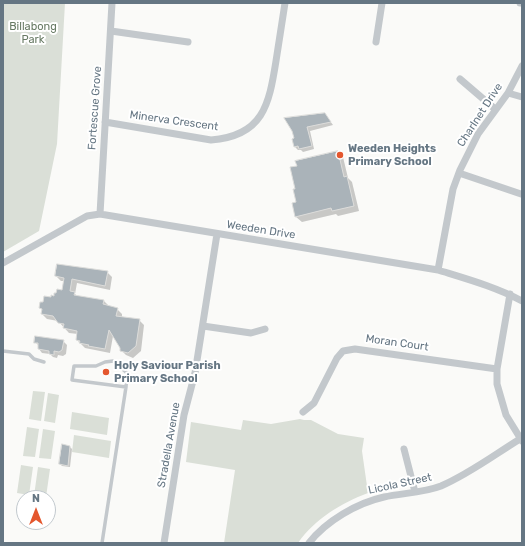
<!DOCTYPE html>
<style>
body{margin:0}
#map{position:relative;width:525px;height:546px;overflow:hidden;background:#fafaf8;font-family:Rubik,sans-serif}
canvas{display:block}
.frame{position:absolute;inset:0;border:4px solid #657683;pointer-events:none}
.north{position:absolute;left:16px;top:490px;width:40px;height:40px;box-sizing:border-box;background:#fff;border:1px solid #c1c8cd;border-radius:50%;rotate:0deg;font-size:11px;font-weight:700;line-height:16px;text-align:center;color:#657683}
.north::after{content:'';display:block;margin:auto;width:14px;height:18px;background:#e4572e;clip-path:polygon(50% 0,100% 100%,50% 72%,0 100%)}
</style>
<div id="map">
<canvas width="525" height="546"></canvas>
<div class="frame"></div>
<div class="north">N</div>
</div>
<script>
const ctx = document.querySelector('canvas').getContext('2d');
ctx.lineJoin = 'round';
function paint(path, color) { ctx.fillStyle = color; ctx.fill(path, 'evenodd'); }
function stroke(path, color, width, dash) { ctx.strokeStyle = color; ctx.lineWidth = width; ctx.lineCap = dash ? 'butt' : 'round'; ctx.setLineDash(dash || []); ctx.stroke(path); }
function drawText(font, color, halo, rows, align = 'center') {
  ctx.font = font + ' Rubik,sans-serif'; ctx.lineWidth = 4; ctx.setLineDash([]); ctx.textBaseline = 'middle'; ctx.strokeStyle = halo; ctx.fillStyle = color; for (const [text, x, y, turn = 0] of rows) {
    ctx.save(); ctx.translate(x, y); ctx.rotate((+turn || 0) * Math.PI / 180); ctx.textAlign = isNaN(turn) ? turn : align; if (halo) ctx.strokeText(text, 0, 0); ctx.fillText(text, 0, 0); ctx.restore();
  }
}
paint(new Path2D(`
 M3,3H65L57,144L39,231L3,252Z
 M33,391L45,392L41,421L29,419Z
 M48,393L59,395L55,423L44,421Z
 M72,412L109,418L107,435L70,429Z
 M300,419L304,420H311L338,434L364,438L362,451L368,493C341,503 315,519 298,543H224L235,470L186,462L191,422L241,430L243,420L271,424Z
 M27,427L39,429L35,457L23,456Z
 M43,429L55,431L51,459L39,458Z
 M74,435L111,441L109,458L72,452Z
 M21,465L33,467L29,495L17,493Z
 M38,467L50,469L46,497L34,496Z`), '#dadfd7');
paint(new Path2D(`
 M325,114L333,125L310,131L314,149L303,152L301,150H298L295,147V139L293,131Z
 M338,152L343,157L348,178L352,182L359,211L338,216L336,214L302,222L296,217L293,204L297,203L298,166Z
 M107,272L112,277L110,290L77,283L75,294L78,297L104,301L109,306L117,309L122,314V318L139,320L144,325L141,351L133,358L126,355L121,350V348L113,336L110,353L85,348L77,340L78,334L69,333L58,321L47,319L42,314L43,310L40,308L44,303L63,291L65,281H61L56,276Z
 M63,341L67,345L66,354L63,356L58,355L57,358L53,357L50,354L42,353L39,349V346L35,342Z
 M63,446L70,447L72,449L70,467L62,466L60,464Z`), '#0003');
const building = new Path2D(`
 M325,113L331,122L307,127L312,146L299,149L298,146L294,147L292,139L294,138L292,131L284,118Z
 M338,151L344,177L347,176L354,206L332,211L331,208L295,217L292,203L296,202L293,189H295L290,167L297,166L295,161Z
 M57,264L108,271L105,286L72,279L70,291L75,292L74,295L104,300L103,304L118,308L116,316L140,319L136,346L128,353L120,351V348L109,330L105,349L88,346L89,345L79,343L80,341L76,340L77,331L63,328L64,324L58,323L53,316L41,314L42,309L39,308L40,302H43L44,296L51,297V295L54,296V293H56L57,289L62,290L64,278L55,276Z
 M35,336L64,340L62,350L59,352L54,351V355L49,354V351L38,349V343H34Z
 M62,444L70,446L68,466L59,464Z`);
paint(building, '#aab3b9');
stroke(building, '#dcdcda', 1);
stroke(new Path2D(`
 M3,351L29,354L34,359L44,362
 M102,543L126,387L127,373L113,361L105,362L96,366H74L72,380L126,387`), '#c3c8cc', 3.5);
stroke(new Path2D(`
 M520,3H522
 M111,31L188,42
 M376,42L382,3
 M460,79L495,109
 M508,93L522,97
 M105,122L211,140C263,136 269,105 276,61C279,42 282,22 285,3
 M459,173L521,194
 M100,214L112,3
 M3,263L87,216L100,214L438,270C467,279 496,287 522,301
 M438,270L453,189L460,170L478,134L508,93L522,66
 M510,294L497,369V384L506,415L522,441
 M203,326L251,333L265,329
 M303,412L314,403L337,358L343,351L355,349L497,369
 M404,449L415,492
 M164,543L184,415L195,373L217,234
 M309,543C326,521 357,503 384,497C402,493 423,493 441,486C469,474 494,455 520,439`), '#c3c8cc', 7);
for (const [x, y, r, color] of [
 [340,155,4,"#e4572e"],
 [106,372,4,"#e4572e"]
]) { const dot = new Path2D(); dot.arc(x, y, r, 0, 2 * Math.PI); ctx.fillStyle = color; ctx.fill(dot); stroke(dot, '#fff', 1.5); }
drawText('11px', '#687a64', '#fff', [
 ["Billabong",33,27],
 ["Park",33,40]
]);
drawText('11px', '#657683', '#fff', [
 ["Fortescue Grove",95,108,-86],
 ["Charlnet Drive",480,115,-57],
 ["Minerva Crescent",174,121,8],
 ["Weeden Drive",261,230,9],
 ["Moran Court",397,343,8],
 ["Stradella Avenue",169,445,-80],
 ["Licola Street",400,484,-12]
]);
drawText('bold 11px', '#657683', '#fff', [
 ["Weeden Heights",348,149],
 ["Primary School",348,162],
 ["Holy Saviour Parish",114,366],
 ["Primary School",114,379]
], 'left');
</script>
